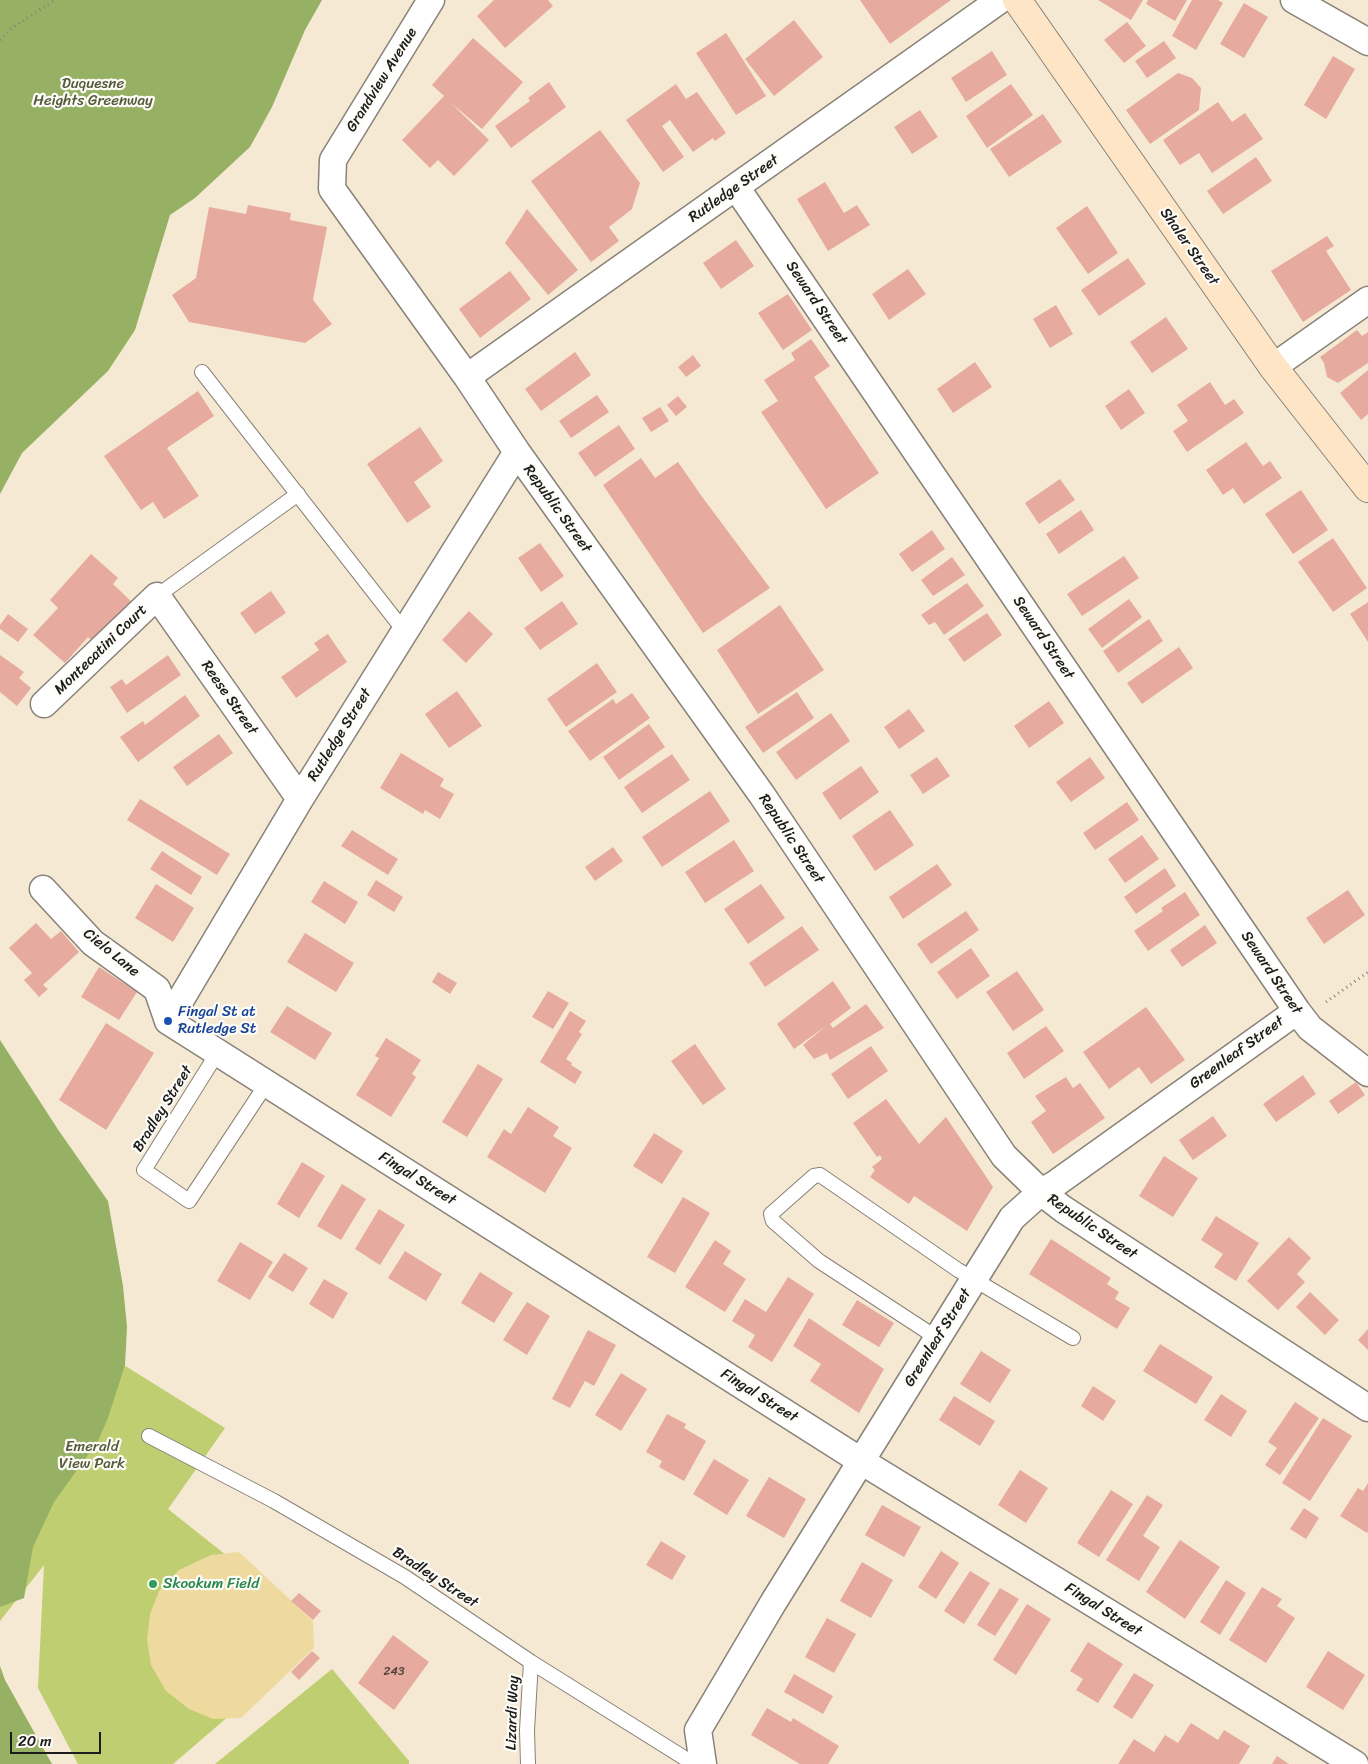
<!DOCTYPE html>
<style>
body{margin:0}
#map{position:relative;width:1368px;height:1764px;overflow:hidden;background:#f6e9d4;font-family:Sriracha,sans-serif}
canvas{display:block}
.scale{position:absolute;left:10px;top:1732px;width:91px;height:22px;box-sizing:border-box;border:2px solid #1c1c1c;border-top:0;padding-left:6px;font-size:15px;line-height:18px;white-space:nowrap;color:#1c1c1c;-webkit-text-stroke:4px #fdfcf7;paint-order:stroke}
</style>
<div id="map">
<canvas width="1368" height="1764"></canvas>
<div class="scale">20 m</div>
</div>
<script>
const ctx = document.querySelector('canvas').getContext('2d');
ctx.lineJoin = 'round';
function paint(path, color) { ctx.fillStyle = color; ctx.fill(path, 'evenodd'); }
function stroke(path, color, width, dash) { ctx.strokeStyle = color; ctx.lineWidth = width; ctx.lineCap = dash ? 'butt' : 'round'; ctx.setLineDash(dash || []); ctx.stroke(path); }
function drawText(font, color, halo, rows, align = 'center') {
  ctx.font = font + ' Sriracha,sans-serif'; ctx.lineWidth = 4.5; ctx.setLineDash([]); ctx.textBaseline = 'middle'; ctx.strokeStyle = halo; ctx.fillStyle = color; for (const [text, x, y, turn = 0] of rows) {
    ctx.save(); ctx.translate(x, y); ctx.rotate((+turn || 0) * Math.PI / 180); ctx.textAlign = isNaN(turn) ? turn : align; if (halo) ctx.strokeText(text, 0, 0); ctx.fillText(text, 0, 0); ctx.restore();
  }
}
paint(new Path2D(`
 M0,1288L225,1428L168,1509L309,1621L308,1648L173,1764H78L38,1688L44,1565L0,1621Z
 M332,1669L409,1761V1764H215Z`), '#bece71');
paint(new Path2D(`
 M0,0H322L305,30L272,107L250,147L195,198L170,215L135,330L108,371L22,453L0,494Z
 M0,1040L59,1131L108,1201L123,1286L127,1327L125,1365L108,1418L98,1441L54,1502L33,1547L24,1598L0,1607Z
 M0,1666L5,1680L52,1764H0Z`), '#96b163');
paint(new Path2D(`
 M239,1552L313,1621L314,1648L241,1718L213,1719L189,1709L166,1691L151,1665L147,1640L150,1614L159,1591L179,1570L211,1555Z`), '#eeda9e');
paint(new Path2D(`
 M494,0H548L553,6L505,48L477,16Z
 M860,0H951L890,44Z
 M1098,0H1143L1131,20Z
 M1148,0H1187L1175,21L1146,4Z
 M1192,0H1218L1223,3L1196,50L1172,36Z
 M1244,3L1268,17L1244,58L1220,44Z
 M794,20L823,57L774,96L745,59Z
 M1127,22L1146,46L1124,63L1104,40Z
 M726,33L766,96L736,115L696,53Z
 M473,38L523,82L482,129L451,103L489,140L454,176L438,160L430,168L402,140L444,96L432,85Z
 M1164,41L1176,58L1147,78L1135,61Z
 M992,51L1007,75L966,102L951,78Z
 M1333,56L1355,69L1326,119L1304,105Z
 M1178,73L1192,78L1201,88L1199,110L1150,144L1126,110Z
 M549,82L566,107L511,148L495,126L530,101L528,98Z
 M676,84L686,99L697,92L726,133L715,141L713,138L693,152L670,120L662,126L684,157L663,172L626,120Z
 M1011,84L1033,115L987,148L966,116Z
 M1218,102L1232,122L1245,113L1263,139L1212,173L1199,153L1180,165L1163,140Z
 M920,110L938,137L912,154L894,127Z
 M1043,114L1062,142L1009,177L990,149Z
 M600,130L640,183L632,209L609,227L619,241L591,262L531,181Z
 M1256,157L1272,181L1223,214L1207,191Z
 M825,182L844,213L857,205L870,225L828,251L797,199Z
 M248,205L291,213L290,220L327,227L313,300L332,324L305,343L189,322L172,295L196,278L209,207L246,214Z
 M1087,206L1118,253L1088,274L1056,228Z
 M527,209L578,270L548,295L505,243Z
 M1327,236L1334,246L1326,251L1351,290L1303,322L1271,271Z
 M736,240L754,266L721,289L703,263Z
 M1128,258L1146,284L1099,316L1081,290Z
 M908,269L926,294L889,320L872,294Z
 M510,271L531,299L480,338L459,309Z
 M788,294L812,330L783,350L758,313Z
 M1056,305L1073,334L1050,348L1033,319Z
 M1166,317L1188,349L1152,373L1130,342Z
 M1357,330L1362,336L1368,332V363L1338,383L1327,377L1324,363L1320,357Z
 M811,339L830,366L814,377L879,473L826,509L761,412L778,401L764,380L795,360L791,353Z
 M575,352L591,375L541,411L525,389Z
 M693,355L701,366L686,377L678,367Z
 M975,362L992,387L953,413L937,389Z
 M1368,370V414L1361,420L1340,393Z
 M1210,382L1225,405L1234,399L1244,413L1187,452L1173,431L1188,421L1177,405Z
 M1129,389L1145,413L1121,430L1105,406Z
 M198,391L214,416L167,448L199,496L164,519L153,502L141,510L104,456Z
 M597,395L609,412L571,438L559,421Z
 M678,396L687,407L676,416L667,405Z
 M660,407L669,421L651,432L642,418Z
 M619,425L635,449L595,477L578,453Z
 M420,427L443,461L414,482L431,507L407,523L367,464Z
 M1246,442L1263,466L1270,461L1282,478L1244,504L1233,488L1223,495L1206,470Z
 M641,458L655,478L678,462L703,498L770,588L703,633L603,485Z
 M1060,479L1075,500L1039,524L1025,503Z
 M1301,490L1328,530L1293,554L1265,514Z
 M1081,510L1094,530L1059,554L1046,534Z
 M932,530L945,549L912,572L899,554Z
 M1333,538L1367,588L1333,612L1298,562Z
 M540,543L564,576L541,592L518,558Z
 M91,554L118,578L113,584L135,605L98,646L88,637L65,663L33,635L58,608L50,600Z
 M1124,556L1139,578L1082,616L1067,594Z
 M952,557L965,575L933,596L921,580Z
 M967,583L984,606L944,635L935,622L929,625L921,615Z
 M271,591L286,613L255,634L240,613Z
 M1129,599L1142,617L1102,648L1088,629Z
 M562,601L578,624L540,650L524,628Z
 M1368,602V642L1350,614Z
 M780,605L824,670L758,714L717,650Z
 M469,611L493,634L466,663L442,640Z
 M987,613L1002,635L964,662L948,639Z
 M8,614L28,629L18,642L0,629V625Z
 M1149,619L1163,641L1118,673L1103,651Z
 M328,634L347,662L296,698L281,677L319,650L314,643Z
 M1179,647L1193,668L1142,704L1127,683Z
 M0,655L24,672L19,678L31,688L17,706L0,692Z
 M168,655L181,675L127,713L110,687L122,679L126,685Z
 M597,663L617,692L566,727L547,699Z
 M457,691L482,726L449,748L425,714Z
 M797,692L814,718L763,753L745,727Z
 M632,693L650,718L590,761L568,731L613,699L616,704Z
 M185,695L200,716L138,762L120,737L143,721L145,725Z
 M1049,701L1064,723L1029,748L1014,726Z
 M909,709L925,731L899,749L884,727Z
 M831,713L850,741L796,780L776,752Z
 M649,724L665,747L619,780L603,757Z
 M219,734L233,753L187,786L173,767Z
 M401,753L444,779L440,786L454,794L440,819L425,810L423,814L380,788Z
 M672,754L690,780L642,813L624,787Z
 M937,757L950,776L923,794L910,775Z
 M1090,757L1105,778L1071,802L1056,782Z
 M861,766L879,792L840,820L822,793Z
 M710,791L730,821L662,867L642,837Z
 M140,799L230,854L217,875L127,820Z
 M1127,802L1139,820L1095,850L1083,833Z
 M890,810L914,845L875,871L852,836Z
 M352,830L398,859L388,875L341,846Z
 M1142,835L1159,859L1125,883L1108,859Z
 M734,840L754,871L705,903L685,872Z
 M613,847L623,861L595,881L585,867Z
 M162,851L202,877L191,895L150,869Z
 M937,864L952,885L903,919L889,897Z
 M1165,868L1176,886L1136,914L1124,897Z
 M376,880L403,897L394,912L367,895Z
 M324,881L358,902L345,924L311,902Z
 M156,884L194,908L173,942L135,918Z
 M761,884L785,918L748,944L724,909Z
 M1348,890L1365,915L1324,944L1306,918Z
 M1185,892L1200,915L1148,951L1134,931L1163,911L1161,908Z
 M966,911L979,930L931,964L917,944Z
 M36,923L51,939L61,931L79,952L43,985L48,989L39,997L24,980L32,973L9,948Z
 M1205,925L1217,943L1182,967L1170,950Z
 M802,926L819,950L765,987L749,963Z
 M305,933L354,963L336,992L287,962Z
 M971,948L990,976L957,999L937,972Z
 M99,967L137,992L119,1020L81,997Z
 M1017,971L1044,1010L1013,1031L986,992Z
 M438,972L457,983L450,994L432,982Z
 M833,981L851,1008L830,1024L833,1028L866,1004L884,1028L830,1060L827,1053L814,1059L803,1045L826,1026L794,1049L777,1024Z
 M548,991L569,1003L553,1029L532,1017Z
 M287,1006L332,1033L315,1060L270,1032Z
 M1146,1007L1185,1060L1151,1084L1139,1067L1109,1089L1083,1052Z
 M570,1011L586,1021L579,1032L582,1034L566,1059L572,1063L571,1065L582,1072L575,1084L540,1062Z
 M106,1023L154,1053L106,1130L59,1100Z
 M1046,1026L1064,1051L1024,1079L1007,1053Z
 M386,1038L421,1060L412,1074L416,1077L391,1117L356,1095L379,1058L375,1056Z
 M695,1044L726,1089L703,1105L671,1061Z
 M871,1046L888,1071L848,1099L831,1074Z
 M478,1064L503,1079L467,1137L442,1122Z
 M1303,1075L1316,1094L1276,1122L1263,1104Z
 M1066,1077L1073,1088L1080,1083L1105,1118L1053,1154L1031,1122L1046,1111L1035,1096Z
 M1356,1082L1365,1095L1338,1114L1329,1101Z
 M886,1099L919,1144L946,1117L993,1187L967,1231L914,1196L909,1204L870,1177L875,1170L872,1167L882,1159L880,1155L877,1157L853,1123Z
 M528,1107L559,1127L553,1136L572,1148L545,1193L487,1157L504,1129L511,1134Z
 M1213,1116L1227,1136L1193,1160L1179,1140Z
 M654,1133L683,1151L662,1184L633,1166Z
 M1164,1156L1198,1178L1173,1217L1139,1196Z
 M302,1162L325,1176L299,1218L277,1204Z
 M342,1184L366,1199L341,1240L317,1226Z
 M683,1197L710,1213L675,1273L647,1257Z
 M379,1209L405,1225L380,1265L355,1249Z
 M1216,1216L1259,1243L1236,1281L1214,1267L1223,1254L1201,1240Z
 M1289,1237L1311,1258L1297,1274L1305,1282L1278,1310L1247,1281Z
 M1051,1239L1111,1278L1107,1284L1119,1292L1115,1299L1130,1308L1117,1329L1029,1274Z
 M715,1240L731,1251L723,1264L746,1279L725,1312L685,1287Z
 M240,1242L273,1262L250,1300L217,1281Z
 M405,1251L442,1274L426,1301L388,1278Z
 M284,1253L308,1268L293,1292L268,1277Z
 M480,1272L513,1293L494,1323L461,1303Z
 M788,1277L814,1294L772,1362L748,1347L755,1335L732,1321L745,1299L766,1312Z
 M324,1279L348,1293L333,1319L309,1304Z
 M1310,1292L1339,1320L1325,1335L1296,1307Z
 M857,1300L894,1323L879,1347L842,1325Z
 M527,1302L550,1316L527,1355L503,1340Z
 M809,1318L884,1369L859,1413L810,1381L821,1364L793,1346Z
 M1368,1329V1350L1358,1340Z
 M588,1330L616,1345L594,1386L585,1381L570,1408L552,1399Z
 M1160,1344L1213,1377L1196,1404L1143,1371Z
 M981,1351L1011,1370L990,1403L960,1384Z
 M621,1373L647,1389L621,1431L595,1415Z
 M1093,1386L1116,1401L1103,1421L1081,1406Z
 M1221,1394L1247,1411L1231,1437L1204,1420Z
 M954,1396L995,1421L980,1446L939,1420Z
 M1295,1402L1319,1418L1280,1475L1265,1465L1277,1448L1268,1442Z
 M667,1414L686,1424L684,1428L706,1441L684,1481L659,1467L662,1461L646,1452Z
 M1323,1418L1352,1436L1310,1501L1282,1483Z
 M714,1459L749,1480L727,1515L693,1494Z
 M1020,1470L1048,1488L1026,1523L998,1505Z
 M769,1477L806,1499L784,1538L746,1516Z
 M1368,1483V1531L1367,1533L1340,1516L1358,1488L1363,1491Z
 M1111,1490L1133,1504L1099,1557L1077,1543Z
 M1147,1495L1163,1505L1143,1536L1160,1547L1139,1581L1106,1560Z
 M882,1505L921,1527L904,1557L865,1535Z
 M1304,1508L1319,1518L1306,1539L1290,1529Z
 M1180,1540L1220,1567L1185,1619L1146,1592Z
 M661,1541L686,1556L672,1580L646,1565Z
 M941,1551L959,1563L936,1599L918,1587Z
 M862,1562L893,1580L871,1618L840,1601Z
 M970,1571L990,1583L964,1624L944,1611Z
 M1226,1580L1246,1593L1220,1635L1200,1622Z
 M1262,1587L1282,1599L1277,1606L1295,1618L1266,1663L1229,1640Z
 M1000,1588L1019,1599L995,1636L977,1625Z
 M299,1593L321,1611L313,1620L291,1601Z
 M1027,1604L1051,1619L1016,1675L993,1660Z
 M827,1618L856,1634L834,1673L805,1657Z
 M393,1635L429,1662L394,1710L358,1683Z
 M1088,1642L1123,1664L1098,1703L1076,1690L1083,1679L1070,1671Z
 M312,1651L320,1658L299,1680L291,1672Z
 M1328,1651L1365,1675L1343,1710L1306,1687Z
 M1134,1673L1154,1685L1132,1719L1113,1707Z
 M794,1674L833,1696L823,1714L784,1692Z
 M767,1708L791,1722L793,1718L839,1746L828,1764H800L751,1735Z
 M1191,1723L1218,1740L1224,1730L1250,1746L1239,1764H1118L1134,1739L1154,1752L1165,1735L1178,1743Z
 M1277,1756L1289,1764H1272Z`), '#e6ab9e');
const lane = new Path2D(`
 M202,372L405,632
 M157,596L298,494
 M218,1052L144,1170L189,1201L267,1083
 M937,1338L819,1261L773,1221L771,1214L814,1176L820,1175L958,1270L1073,1338
 M149,1436L274,1501L405,1577L531,1662L694,1764
 M528,1764L527,1730L531,1662`);
const street = new Path2D(`
 M431,0L333,160L332,189L467,377L517,452L762,795L1004,1156L1041,1192L1063,1209L1368,1408
 M1294,0L1368,42
 M736,187L1297,1011L1310,1028L1368,1073
 M1273,367L1368,300
 M467,377L1000,0
 M44,704L157,596L300,799
 M43,889L93,943L157,989L168,1021
 M168,1021L861,1461L1355,1764
 M168,1021L300,799L517,452
 M703,1764L698,1730L773,1603L1012,1218L1041,1192L1055,1184L1297,1011`);
const secondary = new Path2D(`
 M1017,0L1273,367L1368,488`);
stroke(lane, '#898278', 16);
stroke(street, '#898278', 29);
stroke(secondary, '#898278', 30);
stroke(new Path2D(`
 M0,40L13,27L55,0
 M1326,1002L1368,972`), '#898278', 3, [1, 4]);
stroke(lane, '#fff', 14);
stroke(street, '#fff', 26);
stroke(secondary, '#fde5c5', 28);
for (const [x, y, r, color] of [
 [168,1021,5,"#1a4fb4"],
 [153,1584,5,"#2e9e5b"]
]) { const dot = new Path2D(); dot.arc(x, y, r, 0, 2 * Math.PI); ctx.fillStyle = color; ctx.fill(dot); stroke(dot, '#fdfcf7', 2); }
drawText('12px', '#4e403c', null, [
 ["243",394,1672]
]);
drawText('15px', '#1c1c1c', '#fdfcf7', [
 ["Grandview Avenue",382,80,-58],
 ["Rutledge Street",734,189,-35],
 ["Shaler Street",1189,247,55],
 ["Seward Street",816,303,56],
 ["Republic Street",557,509,54],
 ["Seward Street",1043,638,56],
 ["Montecatini Court",101,650,-44],
 ["Reese Street",229,698,55],
 ["Rutledge Street",340,735,-58],
 ["Republic Street",791,839,56],
 ["Cielo Lane",111,953,39],
 ["Seward Street",1271,973,56],
 ["Greenleaf Street",1237,1053,-36],
 ["Bradley Street",163,1109,-58],
 ["Fingal Street",417,1179,32],
 ["Republic Street",1092,1227,34],
 ["Greenleaf Street",938,1338,-58],
 ["Fingal Street",759,1396,32],
 ["Bradley Street",435,1578,33],
 ["Fingal Street",1103,1610,32],
 ["Lizardi Way",513,1713,-88]
]);
drawText('15px', '#555a3a', '#fdfcf7', [
 ["Duquesne",93,84],
 ["Heights Greenway",93,101],
 ["Emerald",92,1447],
 ["View Park",92,1464]
]);
drawText('15px', '#164399', '#fdfcf7', [
 ["Fingal St at",178,1012],
 ["Rutledge St",178,1029]
], 'left');
drawText('15px', '#27864d', '#fdfcf7', [
 ["Skookum Field",163,1584]
], 'left');
</script>
